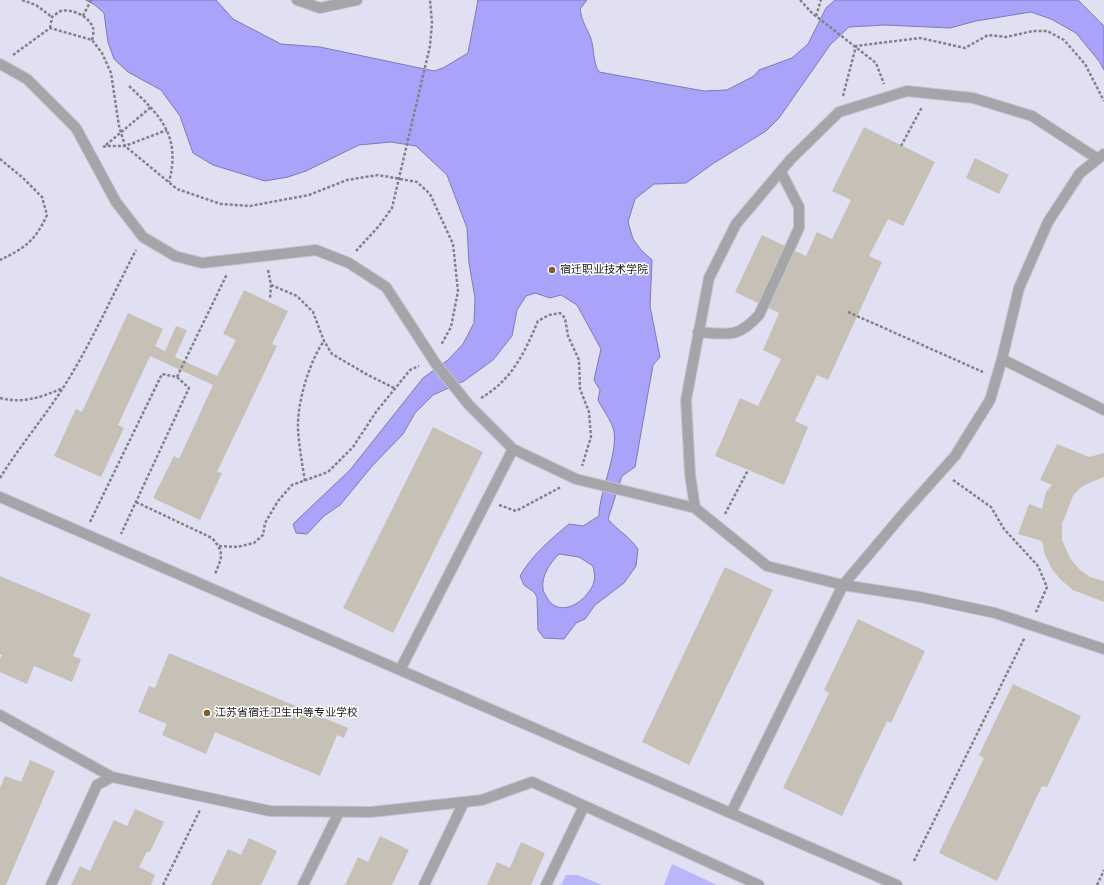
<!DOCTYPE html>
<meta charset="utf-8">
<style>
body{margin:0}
canvas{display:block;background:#eaeaf4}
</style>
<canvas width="1104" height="885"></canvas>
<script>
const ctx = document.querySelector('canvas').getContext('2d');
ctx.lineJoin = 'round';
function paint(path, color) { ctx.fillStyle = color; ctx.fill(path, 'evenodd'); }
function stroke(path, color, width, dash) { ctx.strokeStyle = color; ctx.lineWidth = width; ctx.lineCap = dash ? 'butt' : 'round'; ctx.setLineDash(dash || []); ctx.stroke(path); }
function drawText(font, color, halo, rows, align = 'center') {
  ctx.font = font + ' "Titillium Web","Noto Sans SC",sans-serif'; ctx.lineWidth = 3; ctx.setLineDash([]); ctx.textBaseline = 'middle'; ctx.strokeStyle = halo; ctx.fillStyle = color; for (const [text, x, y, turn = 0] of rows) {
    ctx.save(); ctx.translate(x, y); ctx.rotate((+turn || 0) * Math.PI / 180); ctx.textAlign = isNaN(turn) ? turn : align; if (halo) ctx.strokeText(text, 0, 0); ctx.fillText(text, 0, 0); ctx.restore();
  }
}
paint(new Path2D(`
 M0,0H1104V885H0Z`), '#e0e0f2');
paint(new Path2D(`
 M672,864L717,885H664Z
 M566,875H578L602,885H561Z`), '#b9b6fa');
const water = new Path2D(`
 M86,0H216L233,19L281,44L320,47L434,71L443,68L468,53L478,0H587L580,9C582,21 585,25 590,36C595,48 592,61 599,72L704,91L727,90L754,76L759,70L792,58L808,44L826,8L835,0H1078L1104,26V70L1099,61L1076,33L1051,19L1031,12L976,21L950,28L885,25L849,27L830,45L779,118L766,131L714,163L686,183L654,184L635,199L628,222L633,239L641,250L652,260L650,306L660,357L653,365L635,467L622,476L608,519C618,531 628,535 638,549L636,566L624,583L595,605L585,619L576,623L564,639L544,638L538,630L537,597L534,592L524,585L520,576C532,555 551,539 569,524L583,526L599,516C599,490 622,446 612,425C608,416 602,408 598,400L600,390L594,380L601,349L577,305L561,295L550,298L535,293L526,296L517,310L512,336L493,360L464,381L433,395L415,413L403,434L373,465L340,505L324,516L307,534L296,533L293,524L350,470L423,378L448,360L463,344L474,323L475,298L469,263L467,228L447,175L416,146L391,142L359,145L306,171L288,177L265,181L213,165L193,153L180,116L161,90L128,72L114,59L108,42L104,13L95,5ZM559,554L579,557L593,566C596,578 595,585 587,594C577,607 557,615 547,598C546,595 543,592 543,589C541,576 550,563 559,554Z`);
paint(water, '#a9a3fa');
stroke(water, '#7e7ab7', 1);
paint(new Path2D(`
 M864,127L935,162L903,226L888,219L869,256L882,262L828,380L817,375L795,421L808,427L784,485L715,456L740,398L758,406L781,359L763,350L779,313L735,292L762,235L806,256L817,232L832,239L851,200L832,191Z
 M975,158L1009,175L999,194L966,178Z
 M244,290L288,311L272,344L277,346L217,472L222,473L200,520L153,498L174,456L179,459L213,385L150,356L118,425L124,428L101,477L54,456L76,409L82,412L128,313L163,329L155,346L165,351L176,326L187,330L175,357L217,376L236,340L223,334Z
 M433,427L483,452L393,633L343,608Z
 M1057,444L1089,457L1104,453V477L1089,483L1080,488L1073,496L1062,524V540L1070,558L1080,570L1090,577L1104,581V602L1073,590L1061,580L1052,569L1045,555L1042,541L1018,534L1029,504L1042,509L1046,492L1052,485L1040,480Z
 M725,567L773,590L689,765L642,742Z
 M0,576L91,614L73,656L81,659L72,682L34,666L27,684L0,672V659L2,655L0,654Z
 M858,619L925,651L891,723L887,721L842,816L783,788L829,693L824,690Z
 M169,653L348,728L344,738L337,735L320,776L215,732L206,754L162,735L167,724L138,712L149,686L155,688Z
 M1013,684L1081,716L1047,787L1042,786L997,881L939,853L984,758L979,755Z
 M30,760L55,771L6,885H0V788L5,776L21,782Z
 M135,809L164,822L150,852H147L139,867L155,875L151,885H71L80,866L90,871L114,820L127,826Z
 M380,836L409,850L392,885H345L358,857L368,862Z
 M249,838L277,851L261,885H211L228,849L241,855Z
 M521,842L545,853L531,885H487L497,862L510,868Z`), '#c6c0b7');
const service = new Path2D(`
 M297,0L320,8L357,0
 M0,64L27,79L76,128L116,202L143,237L175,256L202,263L316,250L349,263L386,287L436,364L469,405L513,449L576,479L695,508L767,566L843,585L920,597L995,613L1104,649
 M698,332C728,334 737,339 759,315L799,228V207L781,172
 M1002,359L1104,410
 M0,497L897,885
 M695,508L690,474L686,400L709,278L736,224L791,159L839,112L907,91L973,98L1032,116L1098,159
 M400,670L513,449
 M0,715L112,777
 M731,813L843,585L903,514L955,456L990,400L1002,359L1019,288L1048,222L1080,173L1104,154
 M51,885L97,785L112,777L270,811L371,812L482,800L532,782L759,885
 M303,885L339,812
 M424,885L464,802
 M546,885L584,806`);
stroke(service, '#c4c4cd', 12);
stroke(new Path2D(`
 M22,0L36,5L52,17
 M800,0L812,13L876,63L884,84
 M83,16L91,0
 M816,16L821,0
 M50,28L52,17C55,15 58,12 61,11C72,8 90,17 93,28C94,31 93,36 92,40
 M13,55L50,28L92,40L102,53L111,73L119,126L125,146L177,189L221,204L250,206L309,195L347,180L378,175L417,182L430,194L453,244L458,291L451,327L441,345
 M129,86C161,116 181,136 169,182
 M843,96L856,46L920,38L965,48L988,35L1006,37L1033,31H1047L1064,40L1085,64L1104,101
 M106,145L151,107
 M901,146L922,107
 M103,147L106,146H125L167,130
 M0,159L23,178L42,197L47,215C35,241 25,248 0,260
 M356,251L379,226L392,208L430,46L432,23L430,0
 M268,270L271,285L270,299
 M271,285L297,296L313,312L324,341L332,354L368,375L396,389
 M848,312L983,372
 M177,377L227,274
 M0,398C23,404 42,397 63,388
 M481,398C512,380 525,352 538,321L549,315L560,313L565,318L568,336L579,360L580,389L589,412L591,437L582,466
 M0,478C19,447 43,419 63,388C91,344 112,296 136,250
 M953,480L991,507L1004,529L1038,566L1047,587L1036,612
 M305,481C302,463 299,446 298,429C297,403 309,362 324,341
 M136,502L212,538C225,553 222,557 215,574
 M499,505L516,511L561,487
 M725,514L748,470
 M90,522L162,374L177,377L189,388L121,534
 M219,546L237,547L254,543L263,535L265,523L278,501L292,485L328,472L353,447L376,412L410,370L419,366
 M914,861L1025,637
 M163,885L200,810
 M1097,885L1104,870`), '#818188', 2.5, [3, 2]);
stroke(service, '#a5a5a9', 10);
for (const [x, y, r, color] of [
 [552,270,4,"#7c5e32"],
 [207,713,4,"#7c5e32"]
]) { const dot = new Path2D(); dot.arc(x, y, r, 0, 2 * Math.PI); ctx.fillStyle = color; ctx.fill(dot); stroke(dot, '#fff', 1.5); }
drawText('11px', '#19191c', '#fff', [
 ["宿迁职业技术学院",560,270],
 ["江苏省宿迁卫生中等专业学校",215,713]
], 'left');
</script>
